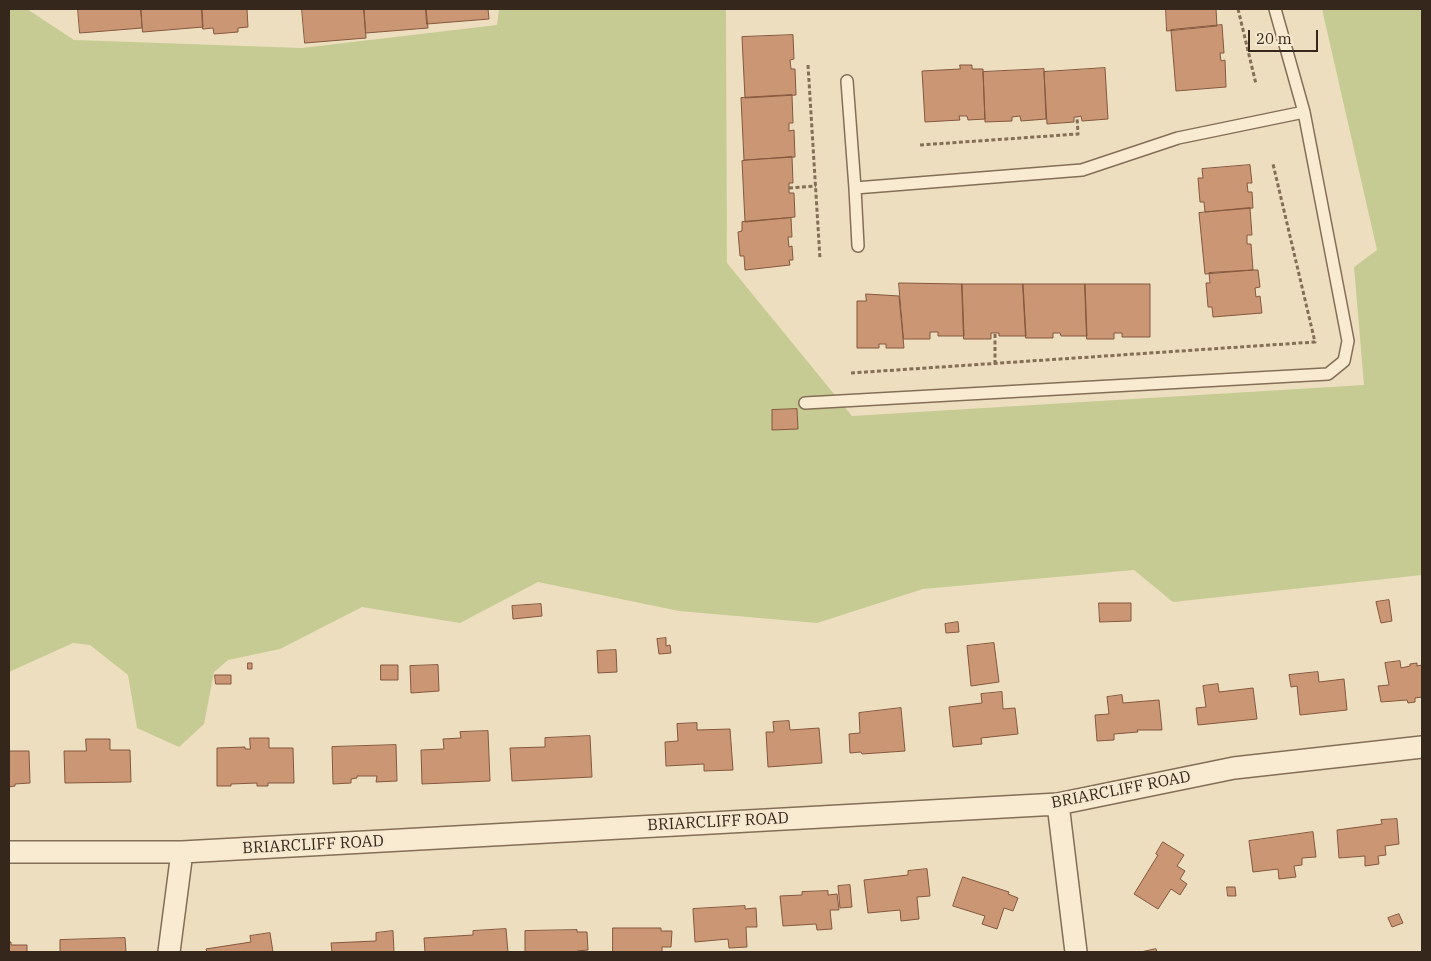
<!DOCTYPE html>
<style>
body{margin:0}
#map{position:relative;width:1431px;height:961px;overflow:hidden;background:#eddebf;font-family:"IBM Plex Serif",serif}
canvas{display:block}
.frame{position:absolute;inset:0;border:10px solid #35271c;pointer-events:none}
.scale{position:absolute;left:1248px;top:30px;width:70px;height:22px;box-sizing:border-box;border:2px solid #35271c;border-top:0;padding-left:6px;font-size:15px;line-height:18px;white-space:nowrap;color:#35271c;-webkit-text-stroke:4px #f5e8ce;paint-order:stroke}
</style>
<div id="map">
<canvas width="1431" height="961"></canvas>
<div class="frame"></div>
<div class="scale">20 m</div>
</div>
<script>
const ctx = document.querySelector('canvas').getContext('2d');
ctx.lineJoin = 'round';
function paint(path, color) { ctx.fillStyle = color; ctx.fill(path, 'evenodd'); }
function stroke(path, color, width, dash) { ctx.strokeStyle = color; ctx.lineWidth = width; ctx.lineCap = dash ? 'butt' : 'round'; ctx.setLineDash(dash || []); ctx.stroke(path); }
function drawText(font, color, halo, rows, align = 'center') {
  ctx.font = font + ' "IBM Plex Serif",serif'; ctx.lineWidth = 5; ctx.setLineDash([]); ctx.textBaseline = 'middle'; ctx.strokeStyle = halo; ctx.fillStyle = color; for (const [text, x, y, turn = 0] of rows) {
    ctx.save(); ctx.translate(x, y); ctx.rotate((+turn || 0) * Math.PI / 180); ctx.textAlign = isNaN(turn) ? turn : align; if (halo) ctx.strokeText(text, 0, 0); ctx.fillText(text, 0, 0); ctx.restore();
  }
}
paint(new Path2D(`
 M9,9H27L74,40L302,48L497,25L499,9H726L727,263L852,416L1364,385L1354,267L1377,250L1322,9H1422V575L1173,602L1134,570L923,589L817,623L679,611L538,582L460,623L362,607L280,649L228,660L214,672L204,724L179,747L137,728L128,675L90,645L73,643L9,672Z`), '#c6cb93');
const building = new Path2D(`
 M78,9H141L142,28L80,33Z
 M141,9H202L203,27L143,32Z
 M202,9H247L248,27L238,28V32L214,34L213,28L203,29Z
 M302,9H364L366,38L305,43Z
 M364,9H426L428,28L366,33Z
 M426,9H488L489,19L427,24Z
 M1166,9H1216L1217,26L1167,31Z
 M1222,25L1224,53H1220L1221,61L1225,60L1226,87L1176,91L1171,30Z
 M793,35L794,59L790,60L791,69H795L796,95L745,98L742,37Z
 M960,65H972V69H983L985,119L968,120L967,116H959L960,120L925,122L922,71L960,69Z
 M1105,68L1108,119L1082,121L1081,116L1077,117H1074V122L1047,124L1044,72Z
 M1044,69L1046,119L1021,121L1020,116L1012,117V121L985,122L983,72Z
 M792,95L793,123H789V131L794,130L795,157L744,160L741,98Z
 M792,157L793,183H789V193H794L795,217L745,222L742,161Z
 M1250,165L1252,183H1247L1248,192H1252L1253,208L1205,212L1204,202H1200L1198,178H1203L1202,169Z
 M1250,208L1252,235H1247V244H1251L1253,270L1205,274L1199,213Z
 M791,218L792,237H788L789,247L792,246L793,260H789L790,265L745,270L744,256H740L738,232L742,231V222Z
 M1253,270H1258L1260,287L1255,288L1256,297L1260,296L1262,313L1213,317L1212,307H1208L1206,283H1210L1209,273Z
 M899,283L962,284L964,336H938V332H930V339H904Z
 M962,284H1023L1026,336H999V333H991V339H964Z
 M1023,284H1085L1087,336H1061L1060,333H1053V338H1026Z
 M1085,284H1150V337H1122V333H1114V339H1087Z
 M866,294L899,296L904,348H886V344H879V348H857V301H866Z
 M797,409L798,429L772,430V410Z
 M1389,600L1392,621L1381,623L1376,602Z
 M1099,603H1131V621L1100,622Z
 M541,604L542,616L513,619L512,606Z
 M958,622L959,632L946,633L945,624Z
 M666,638V646L670,645L671,653L659,654L657,639Z
 M994,643L999,682L971,686L967,646Z
 M616,650L617,672L598,673L597,651Z
 M1400,661L1401,668L1410,666V664L1417,663V666L1422,665V697L1415,698V702L1408,703L1407,700L1381,702L1378,686L1389,685L1385,663Z
 M248,663H252V669H248Z
 M381,665H398V680H381Z
 M438,665L439,691L411,693L410,666Z
 M1318,672L1319,682L1344,679L1347,710L1300,715L1297,686L1291,687L1289,675Z
 M215,675H231V684H216Z
 M1218,684L1219,692L1253,688L1257,719L1198,725L1196,708L1206,707L1203,686Z
 M1002,692L1003,709L1015,708L1018,734L981,738L982,744L953,747L949,707L982,703L981,694Z
 M1122,695L1123,703L1159,700L1162,730H1137L1138,732L1114,734V740L1097,741L1095,715L1109,714L1107,697Z
 M901,708L905,751L862,754L861,752L850,753L849,734L860,733L859,713Z
 M789,721L790,730L819,728L822,763L768,767L766,732H774L773,722Z
 M697,723V730L730,729L733,770L704,771V764L666,766L665,742L678,741L677,724Z
 M488,731L490,781L422,784L421,750L444,749L443,739L461,738L460,732Z
 M590,736L592,777L512,781L510,748L545,747V738Z
 M250,738H269V748H293L294,783H268V786H257V783L231,784V786H217V748L245,747V749H250Z
 M86,739H110V750H130L131,782L65,783L64,751H86Z
 M396,745L397,781L376,782L377,776H357V778L351,779V783L333,784L332,747Z
 M9,750V751H29L30,783L15,784V786L9,787Z
 M1397,819L1399,844L1385,846L1386,855L1378,856L1379,864L1365,866V856L1339,858L1337,830L1382,824L1381,820Z
 M1313,832L1316,857L1302,858V865L1294,866L1296,877L1279,879L1278,869L1253,872L1249,841Z
 M1163,842L1184,855L1177,866L1185,871L1180,879L1187,884L1180,895L1171,889L1158,909L1134,894L1158,855L1156,854Z
 M927,869L930,896L917,897L919,919L901,921L900,910L868,913L864,880L908,875V871Z
 M963,877L1009,892L1008,894L1018,898L1013,911L1004,908L997,929L982,924L985,916L953,906Z
 M850,885L852,907L840,908L838,886Z
 M1227,887H1235L1236,896H1228Z
 M828,891V895L837,894L839,910H830L832,929L817,930L816,924L783,926L780,896L802,895V892Z
 M745,906V909L756,908L757,927H746L747,947L729,948L728,939L695,942L693,909Z
 M1399,914L1403,923L1392,927L1388,918Z
 M613,928H661V931H672L671,947H662V952H613Z
 M506,929L508,952H425L424,938L473,935V931Z
 M577,930V932H587L588,950L577,951V952H525V931Z
 M393,931L394,952H332L331,943L376,941V933Z
 M270,933L273,952H207L206,949L251,942L250,936Z
 M125,938L126,952H60V940Z
 M9,942H11V945H27V952H9Z
 M1156,949L1157,952H1141Z`);
paint(building, '#cb9674');
stroke(building, '#84573e', 1);
const lane = new Path2D(`
 M847,81L855,188L1082,170L1178,138L1304,112
 M855,188L858,246
 M805,403L1328,374L1344,361L1348,341L1304,112L1275,9`);
const street = new Path2D(`
 M1058,804L1076,952
 M9,852H182L1058,804L1234,768L1422,747
 M169,952L182,852`);
stroke(lane, '#856e57', 14);
stroke(street, '#856e57', 24);
stroke(new Path2D(`
 M1238,9L1256,84
 M808,65L820,259
 M920,145L1078,134L1077,117
 M789,188L816,186
 M995,364V333
 M851,373L1315,342L1273,164`), '#856e57', 3, [4, 2.5]);
stroke(lane, '#f8ebd1', 11);
stroke(street, '#f8ebd1', 21);
drawText('16px', '#35271c', '#f5e8ce', [
 ["BRIARCLIFF ROAD",1121,790,-11],
 ["BRIARCLIFF ROAD",718,822,-3],
 ["BRIARCLIFF ROAD",313,845,-3]
]);
</script>
